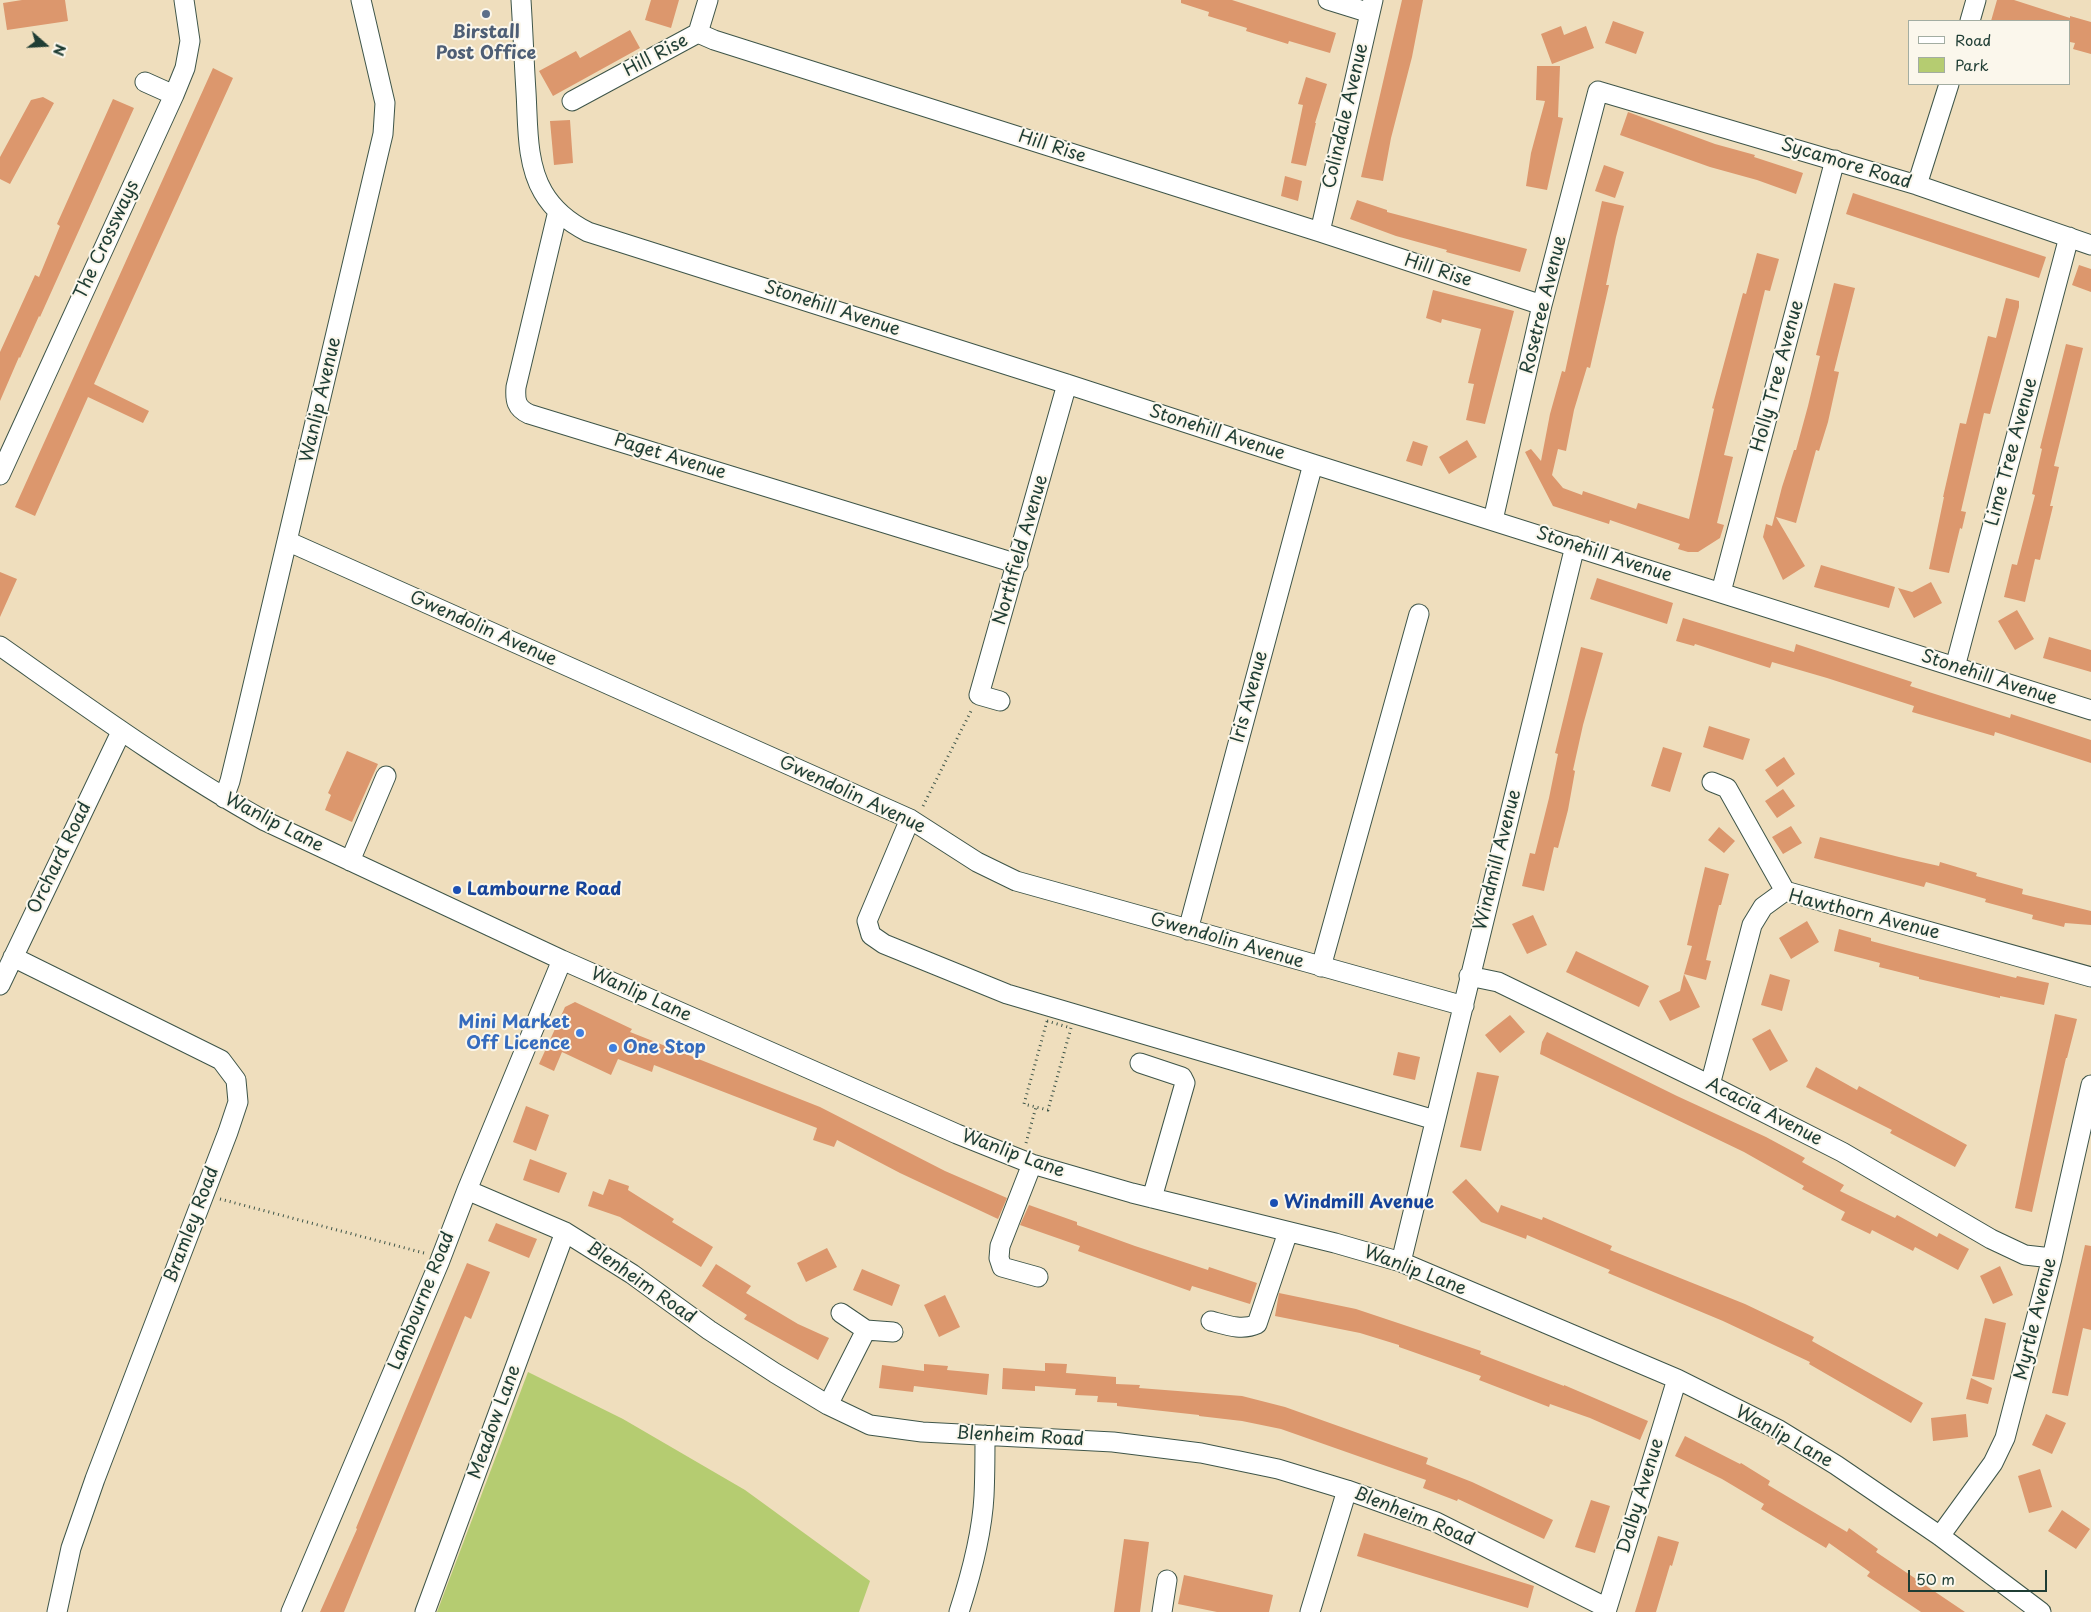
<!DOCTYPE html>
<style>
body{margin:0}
#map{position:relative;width:2091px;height:1612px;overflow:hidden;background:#efdebd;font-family:"Playpen Sans",sans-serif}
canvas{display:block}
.legend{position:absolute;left:1908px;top:20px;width:162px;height:65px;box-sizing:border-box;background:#fbf7ec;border:1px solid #a3ada2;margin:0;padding:6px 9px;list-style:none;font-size:15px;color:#1f3d34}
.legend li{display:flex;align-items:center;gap:10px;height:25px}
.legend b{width:25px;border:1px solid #a3ada2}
.north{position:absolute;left:20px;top:20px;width:50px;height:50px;-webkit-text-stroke:4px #fbf7ec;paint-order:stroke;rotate:109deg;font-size:14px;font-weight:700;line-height:20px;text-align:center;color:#1f3d34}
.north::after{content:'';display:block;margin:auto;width:18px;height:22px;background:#1f3d34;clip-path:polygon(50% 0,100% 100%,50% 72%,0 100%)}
.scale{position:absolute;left:1908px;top:1570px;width:139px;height:22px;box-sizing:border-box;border:2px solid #1f3d34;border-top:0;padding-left:6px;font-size:15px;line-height:18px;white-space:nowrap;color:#1f3d34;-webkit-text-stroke:4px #fbf7ec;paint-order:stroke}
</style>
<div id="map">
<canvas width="2091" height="1612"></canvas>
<ul class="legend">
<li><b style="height:6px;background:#fff"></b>Road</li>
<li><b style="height:14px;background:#b5cc71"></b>Park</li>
</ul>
<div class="north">N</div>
<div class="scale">50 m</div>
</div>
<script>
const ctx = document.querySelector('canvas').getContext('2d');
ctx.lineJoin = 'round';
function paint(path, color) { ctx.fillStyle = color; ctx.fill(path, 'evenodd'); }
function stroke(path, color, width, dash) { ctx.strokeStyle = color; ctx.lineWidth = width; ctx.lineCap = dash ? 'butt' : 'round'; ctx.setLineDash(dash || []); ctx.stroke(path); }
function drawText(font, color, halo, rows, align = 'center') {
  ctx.font = font + ' "Playpen Sans",sans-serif'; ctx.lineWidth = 4; ctx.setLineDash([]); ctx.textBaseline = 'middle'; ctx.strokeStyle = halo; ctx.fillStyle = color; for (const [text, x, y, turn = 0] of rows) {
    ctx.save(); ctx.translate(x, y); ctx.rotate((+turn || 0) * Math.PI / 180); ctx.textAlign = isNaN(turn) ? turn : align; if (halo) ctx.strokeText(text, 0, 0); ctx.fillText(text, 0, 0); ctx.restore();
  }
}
paint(new Path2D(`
 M528,1372L623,1419L745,1490L870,1581L859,1612H437Z`), '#b5cc71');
paint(new Path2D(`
 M22,0H65L68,21L7,30L3,3Z
 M651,0H679L671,28L645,20Z
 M1181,0H1232L1336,33L1330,53L1289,41L1288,44L1246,31L1247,28L1208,16L1209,12L1181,3Z
 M1402,0H1423L1412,57L1391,138L1383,181L1361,177Z
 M1997,0H2014L2070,18V16L2091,22V54L2073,49L2075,43L2070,42V21H1991Z
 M1613,21L1644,32L1636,54L1605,43Z
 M1561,26L1564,35L1586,26L1594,48L1552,64L1541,34Z
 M630,30L640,48L553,96L539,71L576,51L580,58Z
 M1537,66H1560L1558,117L1563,118L1547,190L1526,186L1531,153L1545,101L1536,100Z
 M213,68L233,78L94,384L149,411L143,423L88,397L35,516L15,507Z
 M1306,77L1327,84L1315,123H1316L1306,166L1291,163L1303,105L1298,104Z
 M43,97L54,103L10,184L0,179V157L31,100Z
 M113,99L134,108L40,317L39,316L20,358L19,357L0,401V352L35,275L39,277L60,226L57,224Z
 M1628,112L1715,144L1755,155L1754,157L1803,173L1796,194L1757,180L1710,167L1620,135Z
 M570,120L573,163L554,165L550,121Z
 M1604,165L1624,172L1615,198L1595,191Z
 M1285,176L1302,181L1298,201L1281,196Z
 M1853,193L2046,257L2039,278L1846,214Z
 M1357,200L1387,210V212L1527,249L1520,272L1446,252L1447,250L1396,236L1350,219Z
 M1602,201L1624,206L1616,237L1606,285H1609L1590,368L1587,367L1574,410L1566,451L1558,449L1552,475L1563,488L1582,495L1583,491L1636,509L1638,503L1689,519L1714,409L1712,408L1743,293L1746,294L1757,253L1779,259L1770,291L1765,290L1724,455L1733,457L1717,523L1724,525L1720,538L1698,552H1688L1678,549L1680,544L1610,520L1609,524L1553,506L1525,452L1531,449L1541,461L1550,414L1562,371L1565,372Z
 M2079,265L2091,269V292L2072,285Z
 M1834,283L1855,288L1834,371L1839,372L1828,422L1819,451L1816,450L1796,523L1776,517L1805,566L1783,580L1763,537L1766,524L1772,526L1782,487L1794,450H1796L1808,406L1820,356L1816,355Z
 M1433,290L1514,311L1485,424L1466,420L1474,384L1468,383L1481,329L1442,319L1441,323L1426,318Z
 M2006,298L2019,301V307L1990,414L1984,413L1961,511L1966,512L1962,529L1960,528L1949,573L1929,569L1944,497H1943L1960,423L1966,424L1988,336L1996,338Z
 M2066,344L2083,348L2054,466L2059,467L2050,506H2053L2040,560L2035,559L2025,602L2004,597L2012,564L2017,565L2035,495L2032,494L2042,449L2040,448Z
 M1467,440L1477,457L1449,474L1439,457Z
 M1413,441L1428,446L1422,466L1406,461Z
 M1821,565L1895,587L1889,608L1814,587Z
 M0,572L17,579L0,617Z
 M1597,578L1673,603L1667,624L1590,599Z
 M1931,582L1942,603L1914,618L1898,588L1912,592Z
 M2017,610L2034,639L2015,650L1998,621Z
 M1683,618L1794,652L1796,644L1912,682L1910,686L2010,718L2011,714L2091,740V763L1995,732L1994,736L1912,712L1914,706L1827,678L1772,662L1770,668L1695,644L1694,646L1676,641Z
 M2049,637L2091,650V672L2043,658Z
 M1581,647L1603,653L1583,725L1573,770L1575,771L1568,810L1558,848L1554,847L1544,891L1522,886L1530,853L1535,854L1549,798L1558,754L1555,753Z
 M1709,726L1750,739L1743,760L1703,747Z
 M1663,747L1682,753L1670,792L1651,786Z
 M347,751L378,764L352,822L325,810L331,795L328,793Z
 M1784,757L1795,774L1777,787L1765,770Z
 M1783,789L1795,806L1777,818L1765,801Z
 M1791,826L1802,843L1783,854L1772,837Z
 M1719,827L1735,841L1724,853L1708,840Z
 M1820,837L1899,857L1939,866L1940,862L1977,873L1976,876L2023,889L2022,894L2091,911V925L2065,923L2064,927L2032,919L2033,915L1985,902L1986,899L1926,882L1924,887L1814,858Z
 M1705,867L1729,874L1721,905H1719L1706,960L1711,961L1706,980L1684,974L1692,946L1687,945Z
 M1533,915L1547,945L1527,954L1512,924Z
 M1807,921L1819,942L1791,959L1779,938Z
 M1839,929L1871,938V941L1916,953L2016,978L2017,976L2049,983L2044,1005L2000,996V998L1919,979V977L1879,967L1880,963L1834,951Z
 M1576,951L1649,986L1639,1007L1566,972Z
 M1684,974L1700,1007L1670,1021L1659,1001L1680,991Z
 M1770,974L1790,980L1782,1011L1761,1005Z
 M575,1002L632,1029L630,1032L820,1107L945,1171L1007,1198L998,1219L900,1173L837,1140L834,1147L813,1140L817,1128L654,1065L652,1072L618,1059L611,1075L562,1052L554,1071L539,1064L565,1007Z
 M2055,1014L2077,1019L2067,1058H2066L2032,1212L2015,1208Z
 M1510,1015L1525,1032L1500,1053L1485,1035Z
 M1770,1029L1788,1061L1770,1071L1752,1039Z
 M1547,1032L1677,1096L1766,1137L1805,1158L1802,1162L1844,1185L1840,1191L1895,1218L1897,1215L1937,1237L1939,1233L1969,1249L1958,1270L1915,1247L1913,1251L1872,1230L1870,1234L1841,1220L1845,1212L1802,1189L1804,1186L1744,1152L1540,1054L1542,1042Z
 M1398,1052L1420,1057L1415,1080L1393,1075Z
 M1816,1067L1857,1090L1859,1086L1967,1145L1955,1167L1890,1133L1892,1130L1806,1087Z
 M1477,1072L1499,1076L1481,1151L1460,1147Z
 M526,1106L549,1115L536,1151L513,1142Z
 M530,1159L567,1173L559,1193L523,1180Z
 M609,1179L629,1186L628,1190L674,1219L672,1222L713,1247L701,1267L620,1217L588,1206L593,1191L603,1195Z
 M1466,1179L1498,1213L1501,1205L1542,1220L1543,1217L1612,1246L1610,1250L1745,1304L1814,1337L1812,1341L1923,1403L1911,1423L1809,1364L1810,1362L1723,1321L1608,1273L1610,1270L1527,1235L1526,1239L1481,1222L1452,1192Z
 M1029,1205L1077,1222V1225L1135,1246L1208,1270L1209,1267L1257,1283L1250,1304L1192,1286L1190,1291L1078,1251L1080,1246L1020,1225Z
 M496,1223L537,1239L529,1258L488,1241Z
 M2085,1245L2091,1246V1330L2083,1328L2068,1396L2052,1393Z
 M827,1248L837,1267L806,1282L797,1263Z
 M467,1263L490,1272L471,1319L465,1316L344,1612H320L357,1529L356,1528Z
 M716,1264L751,1286L746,1293L798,1324L829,1338L818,1360L744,1319L747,1315L702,1286Z
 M2000,1266L2013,1295L1993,1304L1980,1276Z
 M862,1269L900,1285L892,1306L853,1290Z
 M1279,1293L1356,1309L1440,1337L1481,1351L1480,1354L1564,1386V1385L1648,1421L1640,1440L1590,1418L1550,1404L1549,1407L1479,1380L1481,1376L1399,1347V1345L1360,1333L1275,1316Z
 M945,1295L960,1327L939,1337L924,1305Z
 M1985,1318L2006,1323L1994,1380L1972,1376Z
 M1045,1363L1067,1364L1066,1373L1116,1377V1384L1140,1385L1139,1388L1242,1396L1285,1407L1428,1458L1426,1464L1472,1482L1553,1520L1544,1539L1458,1499L1457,1501L1423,1488L1426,1480L1281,1429L1242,1421L1199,1416V1415L1117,1406V1403L1097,1402L1098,1396L1075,1395L1076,1389L1035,1386V1391L1002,1389L1003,1368L1045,1371Z
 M924,1364L948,1366L947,1370L989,1374L987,1395L914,1386L913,1392L879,1388L882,1365L924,1371Z
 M1971,1378L1992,1388L1988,1404L1966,1399Z
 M1966,1414L1968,1437L1933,1441L1931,1418Z
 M2046,1414L2066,1423L2052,1454L2032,1445Z
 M1685,1436L1740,1464L1741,1463L1770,1481L1768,1485L1847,1532L1849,1528L1878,1549L1876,1552L1965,1612H1921L1867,1576L1870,1572L1829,1543L1826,1548L1761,1509L1764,1504L1722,1479L1675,1456Z
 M2040,1469L2052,1507L2029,1513L2018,1476Z
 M1591,1500L1610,1506L1595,1553L1575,1547Z
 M2062,1510L2090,1529L2076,1549L2048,1531Z
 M1364,1533L1534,1586L1528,1608L1357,1556Z
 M1658,1536L1679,1542L1672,1566L1670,1565L1656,1612H1635Z
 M1124,1539L1149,1542L1140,1612H1114Z
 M1184,1575L1273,1595L1269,1612H1217L1178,1604Z`), '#dc976d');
const minor = new Path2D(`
 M521,0C523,31 524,61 526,92C528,124 526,163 543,192C554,211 570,223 588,232L1067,384L1313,464L2091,710
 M1328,0L1370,13
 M1970,21L1976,0
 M698,33L708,0
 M145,82L174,95
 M572,101L698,33L714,40L1320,232L1542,305
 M1917,185L1949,84
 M558,211L516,387C515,400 516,408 529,414L1018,564
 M1320,232L1373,0
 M0,475L174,95L185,68L190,41L184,0
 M1493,520L1542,305L1598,91L1917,185L2091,245
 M287,541L910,819L977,862L1016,881L1464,1006
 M1721,592L1835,160
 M0,646C87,707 172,769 265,821L562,960L957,1134L1032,1164L1132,1193L1335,1243L1401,1262L1677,1379L1779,1430L1836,1465L1940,1536L2041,1612
 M1955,667L2069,237
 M1000,701L979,695L1067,384
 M1712,782L1727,788L1785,891
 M224,798L230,781L245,719L383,134L385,103L361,0
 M910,819L867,921L871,935L884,944L1007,994L1435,1120
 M350,861L386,776
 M1188,930L1313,464
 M13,957L221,1060L236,1080L238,1102L228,1132L95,1479L71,1548L57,1612
 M1321,967L1419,614
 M1469,976L1498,982L1710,1085L1842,1152L1991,1239L2025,1255L2052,1258
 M0,985L121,732
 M1140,1063L1182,1077L1185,1083L1152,1198
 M1710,1085L1752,925L1763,907L1785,891L2091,977
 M1032,1164L1000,1246L999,1258L1002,1267L1038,1277
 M467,1190L565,1232L632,1274L709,1330L775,1373L828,1405L870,1425L922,1432L1113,1442L1201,1453L1278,1469L1347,1490L1436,1522L1607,1608
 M1401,1262L1575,546
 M841,1313L866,1330
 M1211,1321C1226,1325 1242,1331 1257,1324L1288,1232
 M828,1405L866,1330L893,1332
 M1940,1536L1993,1463L2005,1438L2052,1258L2091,1085
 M291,1612L439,1263L467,1190L562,960
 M425,1612L565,1232
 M959,1612C971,1575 982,1535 984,1496C985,1476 985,1455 985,1435
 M1162,1612L1167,1580
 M1310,1612L1347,1490
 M1606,1612L1677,1379`);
stroke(minor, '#3e5549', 21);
stroke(new Path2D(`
 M923,806L971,711
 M1047,1021L1071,1028L1048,1110L1024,1104Z
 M1026,1143L1036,1107
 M220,1199L424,1253`), '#3e5549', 3, [1, 4]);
stroke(minor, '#fff', 19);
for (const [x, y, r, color] of [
 [486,14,5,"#5c6f8a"],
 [457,890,5,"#1a4fb4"],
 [580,1033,5,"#3f7fe0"],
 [613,1048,5,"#3f7fe0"],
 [1274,1203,5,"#1a4fb4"]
]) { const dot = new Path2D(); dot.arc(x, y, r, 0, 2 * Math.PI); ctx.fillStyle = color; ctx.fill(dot); stroke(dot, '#fbf7ec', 2); }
drawText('bold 18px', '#4e5e75', '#fbf7ec', [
 ["Birstall",486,33],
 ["Post Office",486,54]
]);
drawText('18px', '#1f3d34', '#fbf7ec', [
 ["Hill Rise",656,56,-28],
 ["Colindale Avenue",1346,116,-77],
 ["Hill Rise",1052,147,18],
 ["Sycamore Road",1846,164,17],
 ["The Crossways",107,240,-65],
 ["Hill Rise",1438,271,18],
 ["Rosetree Avenue",1544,305,-76],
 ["Stonehill Avenue",832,309,18],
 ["Holly Tree Avenue",1778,376,-75],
 ["Wanlip Avenue",321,400,-77],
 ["Stonehill Avenue",1217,433,18],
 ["Lime Tree Avenue",2012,452,-75],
 ["Paget Avenue",670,457,17],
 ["Northfield Avenue",1021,550,-74],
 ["Stonehill Avenue",1604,555,18],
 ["Gwendolin Avenue",483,629,24],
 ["Stonehill Avenue",1989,678,18],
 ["Iris Avenue",1250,697,-75],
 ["Gwendolin Avenue",852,795,25],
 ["Wanlip Lane",274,823,27],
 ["Orchard Road",60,858,-64],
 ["Windmill Avenue",1498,860,-76],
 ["Hawthorn Avenue",1864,915,14],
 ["Gwendolin Avenue",1227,941,16],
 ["Wanlip Lane",641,995,24],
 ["Acacia Avenue",1764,1112,27],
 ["Wanlip Lane",1013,1154,20],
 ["Bramley Road",192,1225,-69],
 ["Wanlip Lane",1415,1271,21],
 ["Blenheim Road",641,1283,35],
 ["Lambourne Road",422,1301,-68],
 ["Myrtle Avenue",2036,1319,-76],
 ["Meadow Lane",495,1422,-70],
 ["Blenheim Road",1020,1437,3],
 ["Wanlip Lane",1784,1437,29],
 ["Dalby Avenue",1641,1496,-73],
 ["Blenheim Road",1414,1517,22]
]);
drawText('bold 18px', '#164399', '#fbf7ec', [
 ["Lambourne Road",467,890],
 ["Windmill Avenue",1284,1203]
], 'left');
drawText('bold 18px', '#366cbe', '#fbf7ec', [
 ["Mini Market",570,1023],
 ["Off Licence",570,1044],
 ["One Stop",623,1048,"left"]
], 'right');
</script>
